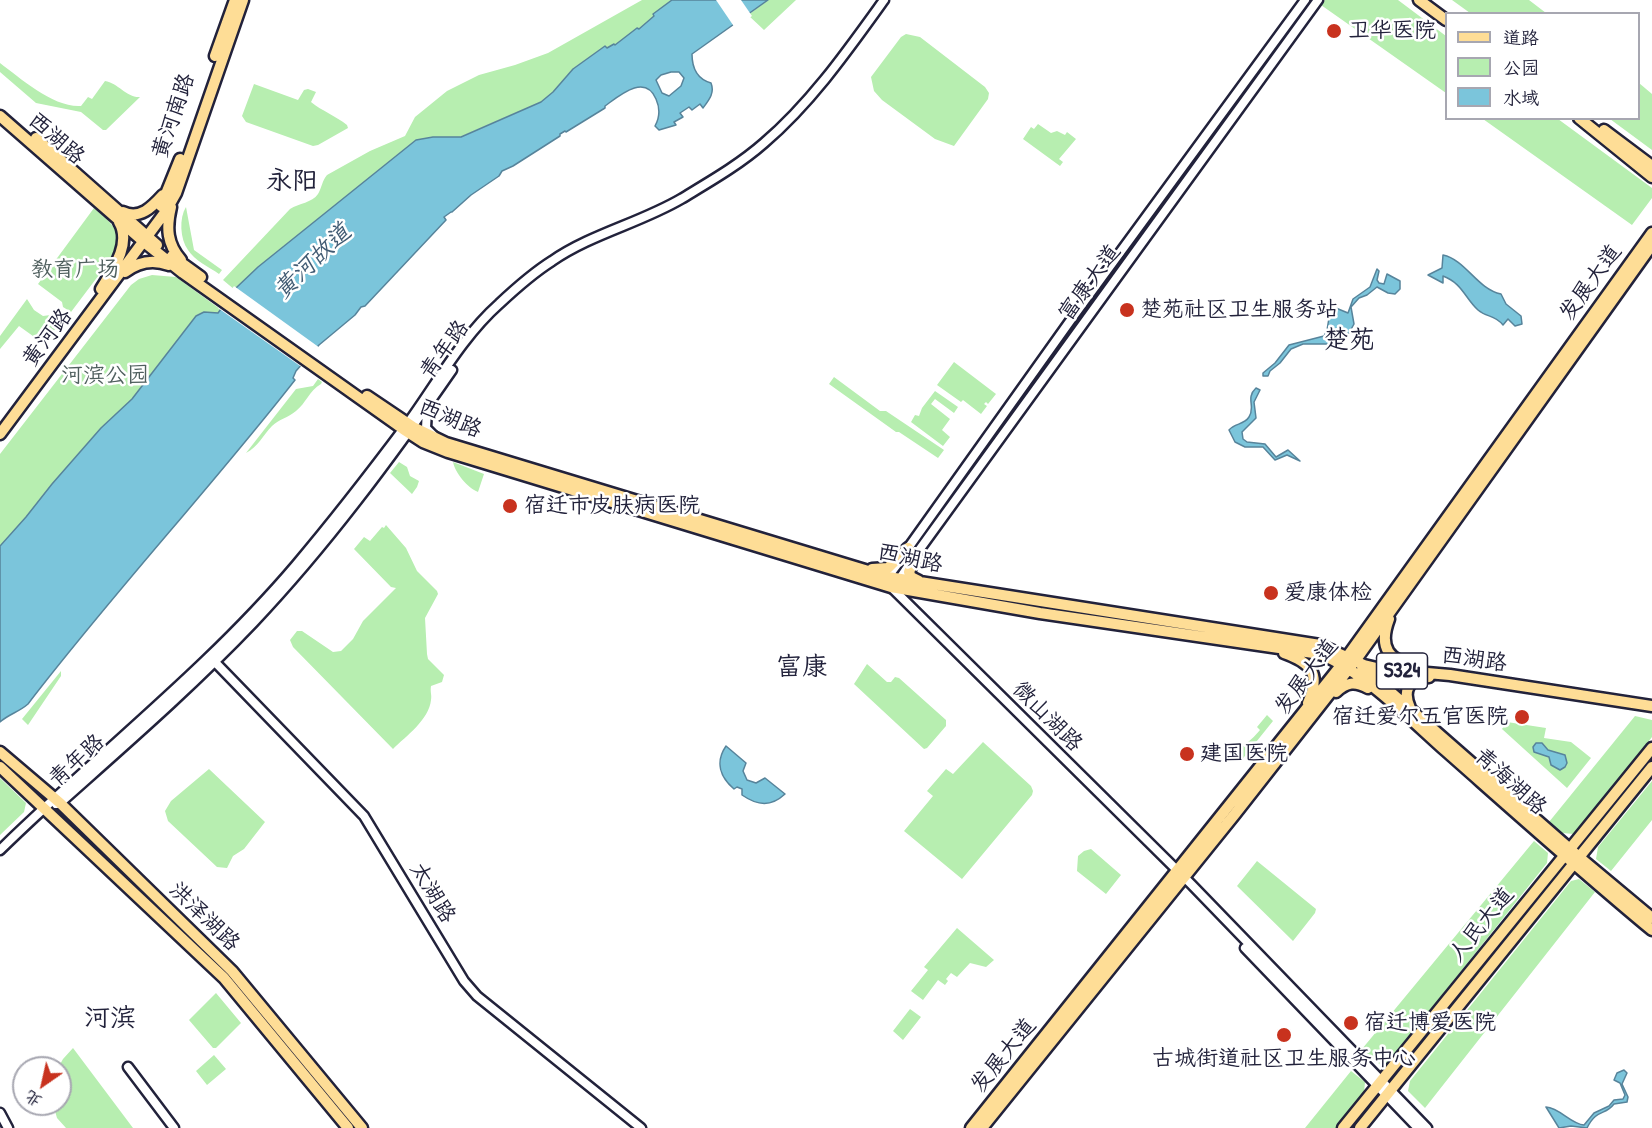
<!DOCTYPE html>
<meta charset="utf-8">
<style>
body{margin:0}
#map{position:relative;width:1652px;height:1128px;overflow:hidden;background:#fff;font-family:"Patrick Hand","LXGW WenKai TC",sans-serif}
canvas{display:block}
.legend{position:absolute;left:1445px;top:12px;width:195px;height:108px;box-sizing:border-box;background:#fff;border:2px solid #a7a7b1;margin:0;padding:8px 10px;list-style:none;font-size:18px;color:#22223b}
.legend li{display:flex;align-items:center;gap:12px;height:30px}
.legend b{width:30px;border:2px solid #a7a7b1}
.north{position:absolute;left:12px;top:1056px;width:60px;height:60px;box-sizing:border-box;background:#fff;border:2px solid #a7a7b1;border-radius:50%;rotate:214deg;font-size:16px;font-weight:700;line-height:24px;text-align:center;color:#22223b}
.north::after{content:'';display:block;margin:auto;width:21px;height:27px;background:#c8321e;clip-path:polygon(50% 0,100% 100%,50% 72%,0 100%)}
</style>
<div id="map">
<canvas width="1652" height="1128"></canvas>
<ul class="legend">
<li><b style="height:8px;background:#fedd96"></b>道路</li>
<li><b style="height:16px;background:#b7eeb0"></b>公园</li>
<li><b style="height:16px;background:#7bc5db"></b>水域</li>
</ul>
<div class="north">北</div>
</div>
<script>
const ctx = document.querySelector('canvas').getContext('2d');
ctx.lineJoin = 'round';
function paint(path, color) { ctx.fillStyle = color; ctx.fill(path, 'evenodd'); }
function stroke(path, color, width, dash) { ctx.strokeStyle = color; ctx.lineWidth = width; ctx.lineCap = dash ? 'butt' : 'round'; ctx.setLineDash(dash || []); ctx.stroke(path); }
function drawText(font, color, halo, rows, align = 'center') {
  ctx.font = font + ' "Patrick Hand","LXGW WenKai TC",sans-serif'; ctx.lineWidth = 5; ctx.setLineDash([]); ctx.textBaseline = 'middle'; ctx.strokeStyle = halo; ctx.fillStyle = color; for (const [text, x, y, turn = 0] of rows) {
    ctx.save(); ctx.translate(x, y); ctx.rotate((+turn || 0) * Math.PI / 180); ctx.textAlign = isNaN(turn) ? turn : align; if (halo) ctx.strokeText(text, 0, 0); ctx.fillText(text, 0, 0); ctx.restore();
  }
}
paint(new Path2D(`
 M642,0H672L654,14V16L639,29L638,28L615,45L614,44L607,49L605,46L573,69L553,92L541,102L460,137H433L416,140L258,267L235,290L223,280L290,209C299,203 312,203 318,194C322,187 322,181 327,175L370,151L405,136L415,117L447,91L479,75L515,65L548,53Z
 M768,0H796L764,30L748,15Z
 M1325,0H1398L1446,36V93L1321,5Z
 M1452,0H1529L1546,13H1470Z
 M906,34L920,37L985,87L989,93L988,99L954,146L935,139L882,100L874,91L871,77L901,37Z
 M0,63C20,78 54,108 81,106L88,97L92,99L105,81C118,83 127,98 140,97L106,130H103L81,112L36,103L0,72Z
 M1639,83L1652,94V150L1610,119L1638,118Z
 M254,84L298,100L304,90L308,89L316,92L311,102C322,111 336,116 347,125L348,128L318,145L313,146L246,122L242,116Z
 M1483,119H1558L1652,188V198L1632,225Z
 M1038,124L1051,133L1057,131L1065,135L1067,132L1076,139L1059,159L1063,162L1060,166L1023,139L1031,127L1034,129Z
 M186,207L194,250L222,270L219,274C209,267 194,260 188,250C180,239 179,218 186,207Z
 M94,208C109,221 122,230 117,251L71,312L63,307L62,302L38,284Z
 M152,275L176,277L220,309L218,313L204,312L196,316L132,399L101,428L52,484L26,517L0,546V454L131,285L139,279Z
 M27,299L34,310L43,316L58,314L63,318L62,320L44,344L19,326L0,349V336Z
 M954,362L996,394L988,404L986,402L984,404L987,406L981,414L963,400L961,402L937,385Z
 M834,377L880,411H886L944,450L938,458L899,432H896L829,384Z
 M318,379L322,382L321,384C309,391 306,403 296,411C288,418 279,419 272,426C263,435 258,447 246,453L296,389L313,386Z
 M935,391L958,407L954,413L935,399L931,404L950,419L942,430L950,437L943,446L911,422L915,415L919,416L922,408Z
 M399,462L407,467L410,476L419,481L417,487L412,494L390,473Z
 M453,462L484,474L478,492C468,488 455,473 453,462Z
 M386,525L406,548L417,571L437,591L438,594L425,618L427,654L428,659L444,675L442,682L431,686C430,692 432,695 431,700C429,720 406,736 393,749L293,647L290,640L297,631H302L333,652L341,651L353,639L363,621L396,588L391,587L354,549L364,537L370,541L382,527L384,528Z
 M867,664L887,682H891L895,677L899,678L946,720V726L927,748L924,749L854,684Z
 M61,671V676L28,725L22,719Z
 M1267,715L1273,721L1240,762L1234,756C1242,746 1252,740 1260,730L1257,727Z
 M1635,716L1652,720V737L1580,829L1574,834L1562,833L1549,822Z
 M1507,722L1546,728L1544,738L1571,742L1591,758L1567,788L1502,729Z
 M983,742L1031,786L1033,791L1032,795L962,879L904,831L933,796L927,791L946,769L953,774Z
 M209,769L265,822L244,849L233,856L227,868L217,867L168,821L165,811L171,801Z
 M0,778L26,803L24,812L0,835Z
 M1652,781V820L1611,871L1596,859L1598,847Z
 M1534,841L1548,853L1547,863L1384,1068L1362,1049Z
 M1091,849L1121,875L1106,894L1077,871L1078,856L1084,851Z
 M1257,861L1316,909L1315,913L1293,941L1237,886Z
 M1579,879L1595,892L1425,1108L1408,1091L1410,1081L1571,881Z
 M957,928L994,960L986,967L970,963L957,977L951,973L946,979L948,981L945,985L938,980L923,1000L911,991L928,970L924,967Z
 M216,993L241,1023L216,1048H213L189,1020Z
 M910,1009L921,1017L903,1040L893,1031Z
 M73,1048L133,1128H66L57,1118L53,1104H60V1068H58L63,1059Z
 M214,1055L226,1069L207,1085L196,1071Z
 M1351,1071L1365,1082L1364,1093L1336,1128H1305Z`), '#b7eeb0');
const water = new Path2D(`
 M672,0H768L692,54C692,67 697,79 711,83C715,93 709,100 703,108L700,104L692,110L689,107L680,113L683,117L674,122L676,125L659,130L655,126C660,117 660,108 656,99C645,73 619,96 605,106V108L566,132L565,131L560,134V136L513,166L502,171L499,176L471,195L452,212H451L444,217L446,220L365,306L361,307L355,315L319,345L296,371L293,378L295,380C209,490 113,593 28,704C19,712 9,714 0,722V546L26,517L52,484L101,428L132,399L196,316L204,312L218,313L237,287L258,267L416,140L433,137H461L541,102L553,92L573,69L605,46L607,48L614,44L615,45L637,28L639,29L654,16L653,14ZM671,72H679L684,78L681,86L669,96L662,93L656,80L661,75Z
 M1443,255C1466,260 1477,289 1501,294L1506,304L1521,316L1522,324L1515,326L1508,319L1503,325C1494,314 1487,318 1478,310C1465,298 1462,283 1443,276V283L1428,275L1442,268Z
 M1377,269L1379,271L1377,280L1379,283L1384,284L1387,274L1400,281V289L1395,294L1388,293L1377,287L1367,295L1359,298L1351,307L1354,324L1349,333L1342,335L1331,344H1303L1291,349L1280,363L1270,371L1268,376H1263V373L1275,363L1289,345L1324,336L1327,330L1331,306L1348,313L1353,299L1370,287Z
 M1256,388L1260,390L1254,402L1256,418L1242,432L1243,439L1247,442L1265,444L1276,457L1288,450L1300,461L1287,455L1275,460L1263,447H1245L1235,442L1229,430C1235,423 1244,425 1249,417C1256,407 1245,398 1256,388Z
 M1536,743H1542L1548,750L1565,755L1567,763L1565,767L1560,770L1551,765L1549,757L1534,752L1533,747Z
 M726,746L746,763L743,771L747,780L756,783L765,778L785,794C771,807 758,806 742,795V789L737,787L734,789C720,777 715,762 726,746Z
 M1624,1070L1627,1073L1622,1084L1628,1097L1627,1102L1614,1104C1605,1116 1597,1108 1587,1128L1571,1126L1559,1128L1546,1107C1560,1108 1571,1124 1584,1125L1594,1113L1609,1106L1614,1100L1623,1099L1625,1095L1620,1083L1614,1080L1617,1073Z`);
paint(water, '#7bc5db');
stroke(water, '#57849b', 1.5);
paint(new Path2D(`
 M716,0H741L752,16L735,28Z
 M234,286L320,348L303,368L218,308Z`), '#fff');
const minor = new Path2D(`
 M427,410L426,428L434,436
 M906,551L1075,314L1305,0
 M899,562C893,570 884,578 891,587L1191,884L1427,1128
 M899,583V580L917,553L1318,0
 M212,659L364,816L464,981L477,996L641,1128
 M56,804L60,803C125,745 192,687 253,623C326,546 391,458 452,370
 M0,850C98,754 207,670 296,565C335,519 372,471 408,423C437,383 462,337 499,304C515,289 533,273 552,261C591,234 640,223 681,199C709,182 739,165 764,143C811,103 848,50 884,0
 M1245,948L1418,1128
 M128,1067L174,1128
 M0,1113L8,1128`);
const major = new Path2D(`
 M1419,0L1446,20
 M215,56L235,0
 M0,116L144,242L183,273L403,429L423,442L448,452L891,587L1040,613L1320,654C1362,670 1411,720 1446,751C1514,811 1582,872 1652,930
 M1579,118L1652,177
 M1604,130L1652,166
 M36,138L157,245
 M161,206L180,159
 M171,207C166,228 167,244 181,260
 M123,212C140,220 152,207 163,195
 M172,256L201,277
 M125,272C138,262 153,259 169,265
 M101,289C112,271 132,244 119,222
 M367,396L413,427L446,443L888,577L1320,645L1364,665L1381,669L1450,675L1652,706
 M0,434L166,211L176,193L243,0
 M917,553L909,572L911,577L919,581
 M872,569L888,568L908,548
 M1389,619C1378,648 1389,661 1417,667
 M1284,653C1312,663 1321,674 1308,703
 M1362,667L1579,857L1652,918
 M1336,692C1347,682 1355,681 1368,688
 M1410,708C1402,690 1409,678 1429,677
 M0,752L60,803L232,971L362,1128
 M0,767L224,978L348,1128
 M971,1128L1342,664L1652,233
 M982,1128L1235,814L1355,661L1652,245
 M1343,1128L1652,748
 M1360,1128L1652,767`);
stroke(minor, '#22223b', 13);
stroke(major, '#22223b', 15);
stroke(minor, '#fff', 8);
stroke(major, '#fedd96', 10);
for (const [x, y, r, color] of [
 [1334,31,8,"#c8321e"],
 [1127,310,8,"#c8321e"],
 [510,506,8,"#c8321e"],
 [1271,593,8,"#c8321e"],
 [1522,717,8,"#c8321e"],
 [1187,754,8,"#c8321e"],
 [1351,1023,8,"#c8321e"],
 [1284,1035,8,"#c8321e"]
]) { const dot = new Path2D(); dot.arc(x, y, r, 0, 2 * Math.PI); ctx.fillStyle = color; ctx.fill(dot); stroke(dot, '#fff', 2); }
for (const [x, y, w] of [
 [1402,671,51]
]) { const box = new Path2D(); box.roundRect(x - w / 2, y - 18, w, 36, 4.5); ctx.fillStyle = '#fff'; ctx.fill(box); stroke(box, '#22223b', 1.5); }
drawText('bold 21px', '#22223b', null, [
 ["S324",1402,671]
]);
drawText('22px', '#22223b', '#fff', [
 ["卫华医院",1348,31],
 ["楚苑社区卫生服务站",1140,310],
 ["宿迁市皮肤病医院",524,506],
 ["爱康体检",1284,593],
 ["宿迁爱尔五官医院",1508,717,"right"],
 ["建国医院",1200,754],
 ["宿迁博爱医院",1364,1023],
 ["古城街道社区卫生服务中心",1284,1059,"center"]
], 'left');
drawText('22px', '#22223b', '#fff', [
 ["黄河南路",174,116,-71],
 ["西湖路",56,139,41],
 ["富康大道",1090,283,-54],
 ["发展大道",1591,283,-54],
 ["黄河路",48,338,-53],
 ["青年路",445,350,-54],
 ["西湖路",450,419,23],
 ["西湖路",910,559,12],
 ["西湖路",1474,660,8],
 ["发展大道",1307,677,-53],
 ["微山湖路",1047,717,45],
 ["青年路",77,761,-42],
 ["青海湖路",1510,782,42],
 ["太湖路",432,893,59],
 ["洪泽湖路",204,917,44],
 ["人民大道",1482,925,-51],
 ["发展大道",1004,1056,-51]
]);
drawText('22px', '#4f5f5e', '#fff', [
 ["教育广场",75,270],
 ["河滨公园",105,376]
]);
drawText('italic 24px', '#415b73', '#fff', [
 ["黄河故道",313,262,-44]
]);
drawText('26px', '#22223b', '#fff', [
 ["永阳",292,182],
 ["楚苑",1349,341],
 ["富康",802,668],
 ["河滨",110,1019]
]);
</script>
